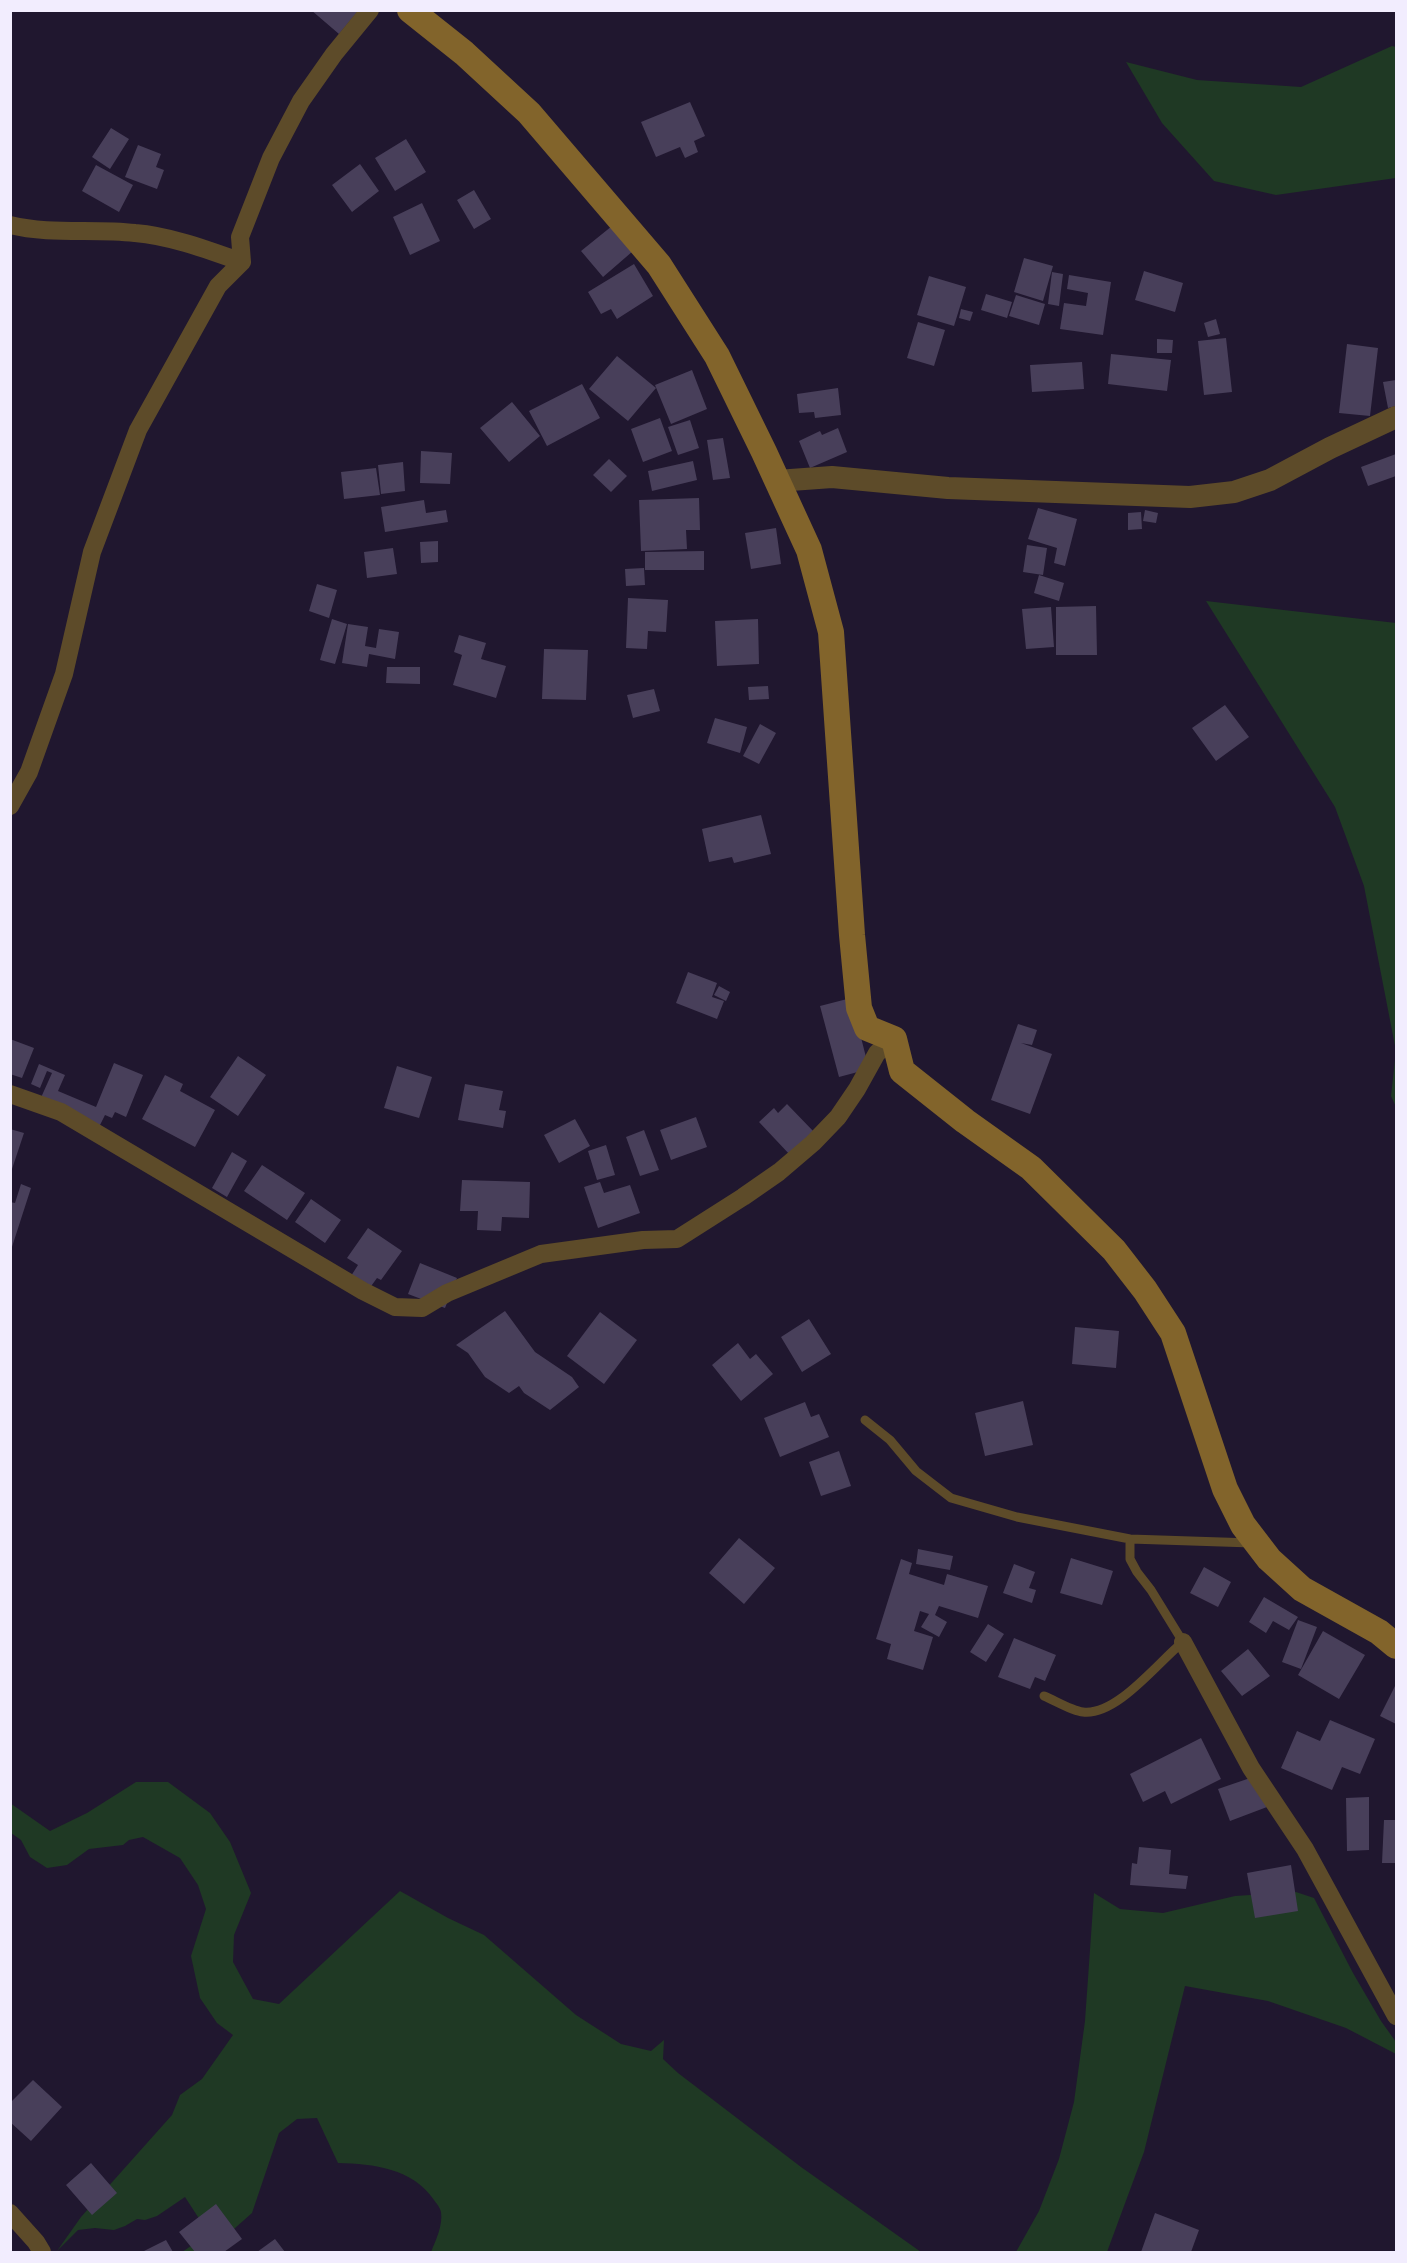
<!DOCTYPE html>
<style>
body{margin:0}
#map{position:relative;width:1407px;height:2263px;overflow:hidden;background:#20172f;font-family:"Space Grotesk",sans-serif}
canvas{display:block}
.frame{position:absolute;inset:0;border:12px solid #f2edfe;pointer-events:none}
</style>
<div id="map">
<canvas width="1407" height="2263"></canvas>
<div class="frame"></div>
</div>
<script>
const ctx = document.querySelector('canvas').getContext('2d');
ctx.lineJoin = 'round';
function paint(path, color) { ctx.fillStyle = color; ctx.fill(path, 'evenodd'); }
function stroke(path, color, width, dash) { ctx.strokeStyle = color; ctx.lineWidth = width; ctx.lineCap = dash ? 'butt' : 'round'; ctx.setLineDash(dash || []); ctx.stroke(path); }
paint(new Path2D(`
 M1392,46L1396,47V178L1276,195L1214,181L1162,123L1126,62L1197,80L1301,87Z
 M1206,601L1396,623V1107L1391,1096L1396,1051L1364,886L1335,807Z
 M136,1782H168L210,1813L230,1842L251,1893L234,1935L233,1962L253,1999L279,2004L400,1891L448,1918L484,1935L576,2015L621,2044L651,2051L664,2040L663,2059L678,2073L801,2167L921,2252H431C436,2240 443,2225 441,2212C440,2207 436,2203 434,2200C412,2168 374,2164 338,2163L317,2118L297,2119L279,2133L252,2213L208,2252H182L209,2234L185,2197L157,2216L145,2220L137,2219L125,2226L114,2230L95,2228L78,2230L57,2251L81,2217L172,2115L180,2095L202,2079L233,2035L217,2023L200,1998L191,1956L206,1909L198,1885L180,1858L143,1837L129,1840L123,1845L89,1849L67,1865L47,1868L30,1857L21,1840L11,1833L10,1803L50,1831L87,1813Z
 M1296,1892L1314,1898L1353,1973L1381,2021L1396,2042V2054L1346,2028L1268,2001L1185,1986L1144,2152L1107,2252H1016L1039,2211L1059,2159L1074,2102L1085,2021L1094,1893L1120,1909L1163,1913L1235,1896Z`), '#1f3924');
paint(new Path2D(`
 M311,10H359L339,34Z
 M690,102L705,136L694,141L698,152L685,158L680,147L656,157L641,122Z
 M111,128L129,139L110,169L92,157Z
 M406,139L426,172L395,191L375,158Z
 M138,145L161,154L156,167L164,170L157,189L125,177Z
 M360,164L379,191L352,212L332,185Z
 M96,165L133,185L119,212L82,191Z
 M474,190L491,219L474,229L457,200Z
 M422,203L440,241L410,255L393,217Z
 M612,226L633,251L603,277L581,251Z
 M1024,258L1053,266L1043,301L1014,292Z
 M634,264L653,296L617,319L611,309L601,314L588,292Z
 M1144,271L1183,283L1175,312L1135,300Z
 M1052,272L1063,274L1059,306L1048,304Z
 M1069,275L1111,282L1103,335L1060,329L1064,303L1086,306L1088,293L1067,289Z
 M929,276L966,287L954,326L917,315Z
 M986,294L1012,302L1007,318L981,310Z
 M1016,295L1045,304L1039,325L1009,316Z
 M961,309L973,312L970,321L959,318Z
 M1216,319L1220,334L1208,337L1204,323Z
 M918,322L945,330L934,366L907,358Z
 M1226,338L1232,392L1204,395L1198,341Z
 M1157,339L1173,340L1172,353H1157Z
 M1347,344L1378,348L1370,416L1339,413Z
 M1111,354L1171,360L1167,391L1108,384Z
 M617,356L656,388L628,421L589,389Z
 M1082,362L1084,389L1032,392L1030,365Z
 M692,370L707,409L671,424L655,385Z
 M1396,380V406L1388,408L1383,382Z
 M582,384L600,418L547,446L529,411Z
 M838,388L841,415L815,418L814,412L799,413L797,394Z
 M512,402L540,436L509,462L480,428Z
 M660,418L672,451L643,462L631,429Z
 M690,420L699,448L678,455L668,427Z
 M838,428L847,452L810,468L799,441L820,431L822,435Z
 M723,438L730,478L713,480L707,440Z
 M421,451L452,453L450,484L420,483Z
 M1396,454V476L1368,486L1361,467Z
 M609,459L627,476L611,492L593,475Z
 M693,461L697,480L652,491L648,471Z
 M403,462L405,491L381,494L378,465Z
 M376,468L380,495L344,499L341,472Z
 M699,498L700,530H686L687,549L641,551L639,500Z
 M424,500L426,513L446,510L448,522L385,532L381,507Z
 M1038,508L1077,519L1065,566L1054,563L1057,548L1028,539Z
 M1145,510L1158,513L1156,523L1143,521Z
 M1141,512L1142,529L1128,530V513Z
 M776,528L781,564L751,569L745,533Z
 M438,541V562L421,563L420,542Z
 M1027,545L1047,548L1043,575L1023,572Z
 M393,548L397,574L367,578L364,552Z
 M704,551V570H645V552Z
 M644,568L645,585L626,586L625,569Z
 M1039,575L1064,583L1059,601L1034,593Z
 M317,584L337,590L329,618L309,611Z
 M628,598L668,600L666,632L648,631L647,649L626,648Z
 M1096,606L1097,655H1056V607Z
 M1051,607L1054,647L1026,649L1022,609Z
 M332,619L347,624L335,664L320,660Z
 M758,619L759,664L717,666L715,621Z
 M348,624L368,627L365,646L376,648L379,629L399,632L395,659L369,654L367,667L342,663Z
 M459,635L486,643L481,659L506,666L496,698L453,685L462,655L454,652Z
 M544,649L588,650L586,700L542,699Z
 M387,667H420V684L386,683Z
 M768,686L769,699L749,700L748,687Z
 M654,689L660,711L633,718L627,695Z
 M1225,705L1249,737L1216,761L1192,728Z
 M715,718L747,727L740,753L707,743Z
 M760,724L776,733L759,764L743,756Z
 M761,815L771,854L734,863L732,857L709,862L702,829Z
 M688,972L717,983L712,997L724,1001L717,1019L676,1003Z
 M719,986L730,992L726,1001L714,995Z
 M851,998L869,1069L839,1077L820,1006Z
 M1018,1024L1037,1030L1032,1045L1021,1043L1052,1054L1030,1114L991,1100Z
 M10,1039L34,1048L22,1078L10,1074Z
 M238,1056L266,1075L238,1116L210,1097Z
 M114,1063L143,1075L126,1117L115,1112L112,1118L105,1115L99,1127L39,1102L52,1073L47,1071L40,1088L31,1084L39,1064L65,1075L58,1091L96,1107Z
 M397,1066L432,1077L419,1118L384,1108Z
 M165,1075L183,1084L180,1091L215,1110L195,1147L142,1119Z
 M465,1084L503,1091L499,1110L506,1111L503,1128L458,1120Z
 M787,1104L815,1133L791,1156L759,1122L774,1108L778,1113Z
 M696,1117L707,1147L671,1160L660,1130Z
 M575,1119L590,1146L559,1163L544,1135Z
 M10,1129L24,1133L12,1169L10,1168Z
 M644,1130L659,1170L640,1176L626,1137Z
 M606,1145L615,1175L597,1180L588,1151Z
 M232,1152L247,1161L227,1197L212,1188Z
 M262,1165L305,1193L287,1220L244,1191Z
 M462,1180L530,1182L529,1218L502,1217L501,1231L477,1230L478,1211H460Z
 M600,1182L604,1193L630,1185L640,1213L598,1228L584,1187Z
 M21,1184L31,1188L11,1250L10,1202L15,1203Z
 M311,1199L341,1220L325,1243L295,1222Z
 M368,1228L402,1251L381,1280L377,1278L369,1289L351,1276L358,1265L347,1258Z
 M420,1263L457,1278L445,1308L408,1294Z
 M505,1311L535,1352L572,1377L579,1387L550,1410L524,1393L519,1386L509,1393L485,1377L468,1353L456,1345Z
 M600,1312L637,1340L604,1384L567,1356Z
 M809,1319L831,1354L802,1372L781,1337Z
 M1075,1327L1119,1331L1116,1368L1072,1364Z
 M738,1343L750,1359L756,1354L773,1374L741,1401L712,1365Z
 M1023,1401L1033,1445L985,1456L975,1413Z
 M805,1402L811,1417L819,1414L829,1437L780,1457L764,1418Z
 M839,1451L851,1486L821,1496L809,1462Z
 M739,1538L775,1568L744,1604L709,1573Z
 M918,1549L953,1556L950,1570L916,1564Z
 M1071,1558L1113,1571L1102,1605L1060,1593Z
 M901,1559L912,1563L909,1574L944,1585L947,1574L988,1586L978,1618L939,1606L935,1615L947,1622L939,1637L921,1627L929,1614L920,1611L914,1631L933,1637L923,1670L887,1659L891,1644L876,1639Z
 M1014,1564L1035,1572L1029,1588L1036,1590L1032,1603L1003,1593Z
 M1204,1567L1231,1582L1218,1607L1190,1593Z
 M1264,1597L1298,1617L1289,1630L1273,1621L1266,1633L1249,1622Z
 M1298,1620L1317,1627L1301,1669L1282,1662Z
 M988,1624L1004,1634L986,1662L970,1652Z
 M1323,1631L1365,1655L1339,1699L1298,1675Z
 M1014,1638L1056,1655L1045,1681L1035,1677L1030,1689L998,1677Z
 M1248,1649L1270,1676L1242,1696L1221,1671Z
 M1396,1684V1724L1380,1716Z
 M1330,1720L1375,1739L1360,1774L1342,1767L1332,1790L1281,1768L1297,1731L1320,1741Z
 M1201,1738L1221,1779L1171,1804L1165,1791L1143,1802L1130,1774Z
 M1256,1776L1267,1807L1230,1821L1218,1789Z
 M1369,1797V1850L1347,1851L1346,1798Z
 M1384,1820H1396V1863H1382Z
 M1139,1847L1171,1850L1169,1874L1188,1876L1186,1889L1130,1885L1132,1863L1137,1864Z
 M1291,1865L1298,1911L1255,1918L1247,1873Z
 M33,2080L62,2107L31,2141L10,2122V2103Z
 M91,2163L117,2193L92,2215L66,2185Z
 M216,2204L242,2239L224,2252H195L179,2232Z
 M1155,2213L1199,2230L1191,2252H1141Z
 M275,2239L285,2252H257Z
 M166,2240L173,2252H142Z`), '#483f5a');
stroke(new Path2D(`
 M865,1420L890,1440L916,1471L951,1498L1017,1517L1130,1539L1252,1543
 M1044,1696C1054,1700 1072,1711 1083,1712C1117,1716 1158,1662 1183,1642L1151,1590L1137,1572L1130,1559V1539`), '#5d4b29', 9);
stroke(new Path2D(`
 M10,225C51,235 94,228 135,233C171,236 208,250 242,262
 M10,806L29,772L64,674L92,552L138,430L218,286L242,262L240,237L271,158L301,101L334,54L370,10
 M10,1094L61,1112L363,1291L395,1307L422,1308L447,1293L541,1254L643,1240L677,1239L743,1197L779,1172L813,1143L838,1117L857,1089L877,1053L894,1039
 M1183,1642L1251,1768L1305,1849L1396,2016
 M10,2213L36,2242L42,2252`), '#5d4b29', 18);
stroke(new Path2D(`
 M777,481L832,477L948,488L1190,497L1234,492L1270,480L1330,448L1396,417`), '#5d4b29', 22);
stroke(new Path2D(`
 M410,10L464,53L529,113L659,265L717,356L764,452L809,550L831,632L852,935L859,1008L867,1028L894,1039L902,1071L965,1121L1031,1168L1114,1250L1145,1290L1173,1333L1225,1489L1243,1525L1269,1559L1302,1589L1379,1632L1396,1646`), '#82642b', 26);
</script>
